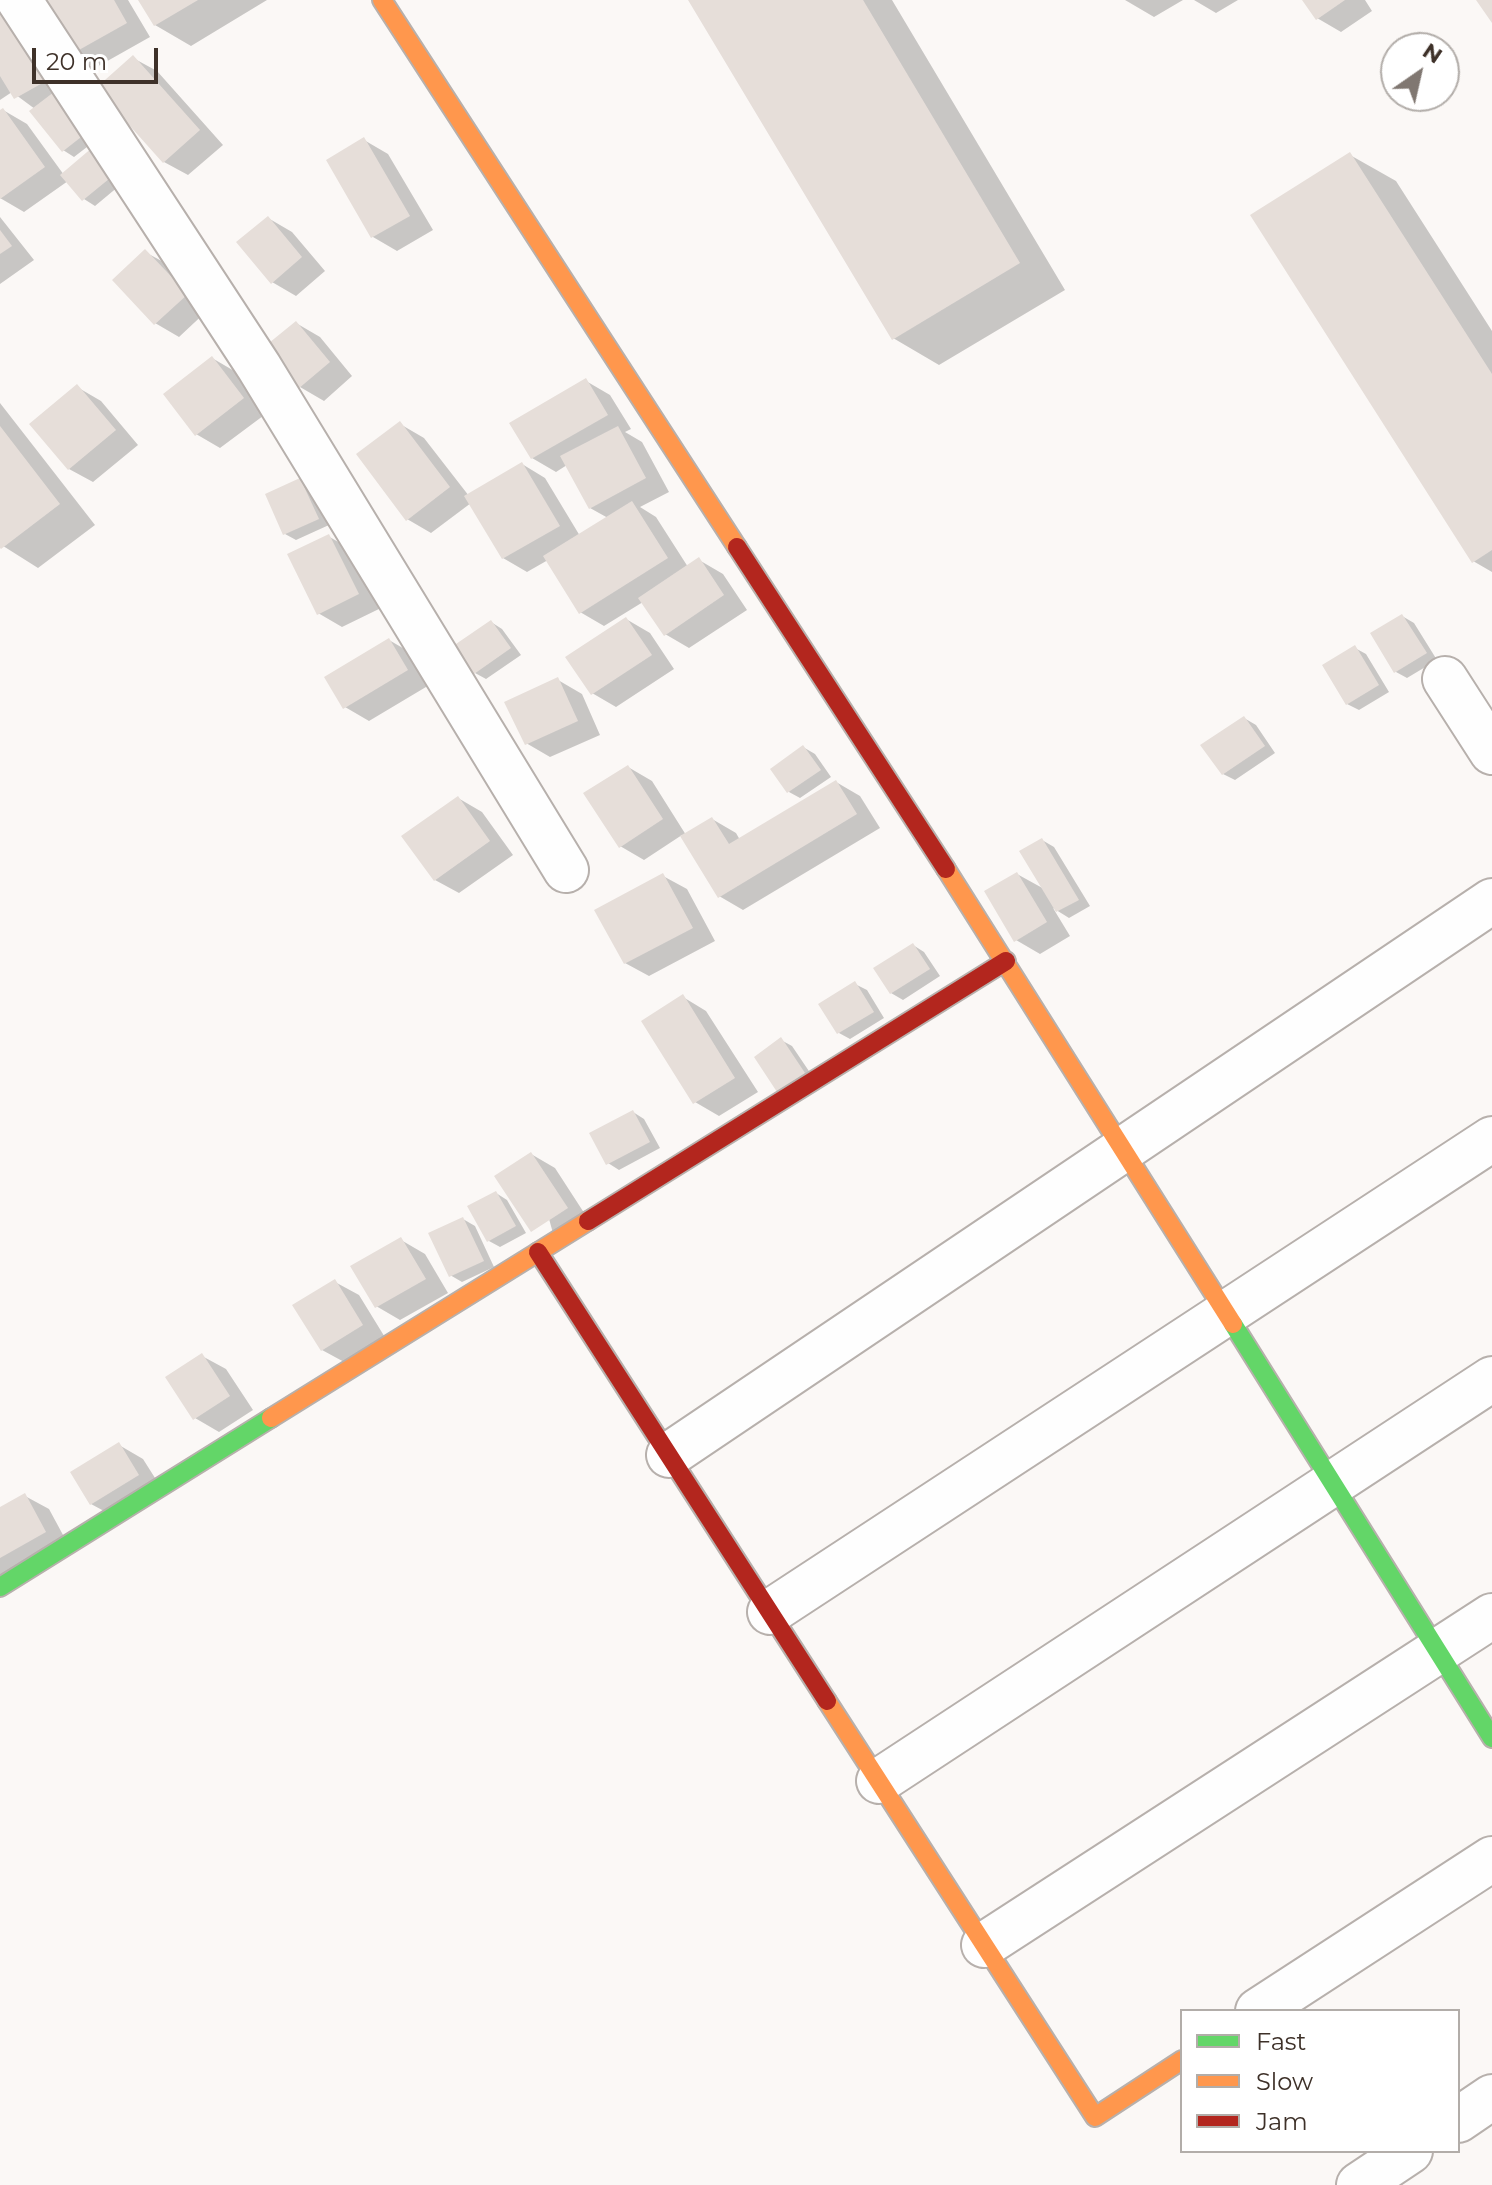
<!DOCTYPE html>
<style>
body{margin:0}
#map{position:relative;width:1492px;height:2185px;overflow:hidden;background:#fbf8f6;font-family:Montserrat,sans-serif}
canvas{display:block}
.legend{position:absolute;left:1180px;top:2009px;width:280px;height:144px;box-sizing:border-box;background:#fff;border:2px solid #b2ada9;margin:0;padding:10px 14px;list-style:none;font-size:24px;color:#3e3129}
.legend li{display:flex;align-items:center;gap:16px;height:40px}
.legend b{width:40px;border:2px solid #b2ada9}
.north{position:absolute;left:1380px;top:32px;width:80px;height:80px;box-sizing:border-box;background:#fff;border:2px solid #b2ada9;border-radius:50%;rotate:34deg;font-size:22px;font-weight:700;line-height:32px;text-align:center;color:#3e3129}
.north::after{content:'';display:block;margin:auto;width:28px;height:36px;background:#807771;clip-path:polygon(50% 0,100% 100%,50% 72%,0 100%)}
.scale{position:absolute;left:32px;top:48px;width:126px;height:36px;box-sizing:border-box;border:4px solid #3e3129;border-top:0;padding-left:10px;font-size:24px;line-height:28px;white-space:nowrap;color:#3e3129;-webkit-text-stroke:6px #fff;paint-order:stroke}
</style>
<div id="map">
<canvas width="1492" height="2185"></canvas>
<ul class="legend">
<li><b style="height:10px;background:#63d668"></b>Fast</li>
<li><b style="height:10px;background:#ff974d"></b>Slow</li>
<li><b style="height:10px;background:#b3261e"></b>Jam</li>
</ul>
<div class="north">N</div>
<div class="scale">20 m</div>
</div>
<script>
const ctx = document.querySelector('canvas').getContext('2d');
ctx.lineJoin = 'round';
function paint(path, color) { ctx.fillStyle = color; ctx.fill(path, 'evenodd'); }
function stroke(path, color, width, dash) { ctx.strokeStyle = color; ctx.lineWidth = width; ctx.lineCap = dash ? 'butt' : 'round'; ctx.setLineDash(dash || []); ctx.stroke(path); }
paint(new Path2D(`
 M40,0H128L150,37L95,68L72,54Z
 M140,0H267L191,46L155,25Z
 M690,0H892L1065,290L939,365L893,338Z
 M1125,0H1183L1154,17Z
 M1194,0H1238L1216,13Z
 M1305,0H1365L1372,11L1341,32L1317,18Z
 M0,4L100,137L74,157L63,150L35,109L12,92L0,100Z
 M133,58L157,71L223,145L188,175L164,162Z
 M3,110L27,124L64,175L94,150L125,181L95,206L84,199L68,181L24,212L0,198V112Z
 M364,140L388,154L433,230L397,251L373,237Z
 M1350,155L1396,181L1492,331V572L1473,561Z
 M0,217L34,260L0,284Z
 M268,218L292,232L325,271L296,296L272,282Z
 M145,252L169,265L210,308L179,337L155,323Z
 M296,323L320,337L352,376L324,401L300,387Z
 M212,358L236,372L267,413L220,448L196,434Z
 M586,381L610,395L631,429L625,432L642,442L669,492L640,507L656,517L688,567L699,560L723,574L747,610L689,648L665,634L643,602L604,626L580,612L548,560L527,572L503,558L471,503L431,533L407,519L400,424L424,438L469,496L522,464L545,478L580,536L608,518L590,508L567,465L556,472L532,458Z
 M77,387L101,401L138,445L93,482L69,469Z
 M0,403L95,525L38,568L0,544Z
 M300,481L311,487L329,525L296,540L285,534Z
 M328,536L352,550L381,608L342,627L318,613Z
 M1402,616L1414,623L1437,660L1407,678L1396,672Z
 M626,619L650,633L674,669L616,707L592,693Z
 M491,622L502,629L521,655L486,679L475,673Z
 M389,640L413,654L431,684L369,721L345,707Z
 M1355,648L1366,654L1389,692L1359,710L1347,704Z
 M558,680L582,694L600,735L550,757L526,743Z
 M1244,718L1256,725L1275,753L1235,780L1223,774Z
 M803,747L815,754L831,777L800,798L789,792Z
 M628,767L652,781L686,835L712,819L736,833L740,840L836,782L860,796L880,828L743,910L719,896L682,835L644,860L620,846Z
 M458,798L482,812L513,855L459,893L435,880Z
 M1042,840L1054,847L1090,906L1069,918L1053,908L1070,936L1040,954L1016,940L1017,874L1046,890Z
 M663,876L687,889L715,941L649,976L625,963Z
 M913,945L924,952L940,976L903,1000L891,993Z
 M855,984L867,990L884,1018L850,1039L839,1033Z
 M683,997L706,1011L758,1092L719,1116L695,1102Z
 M781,1040L792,1046L815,1080L790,1097Z
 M633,1112L644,1119L660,1148L619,1170L608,1163Z
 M531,1154L555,1168L590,1222L556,1244Z
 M496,1193L507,1200L526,1233L500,1247L489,1241Z
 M463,1219L475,1226L494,1267L462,1282L450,1275Z
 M401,1240L425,1254L448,1293L400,1320L376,1306Z
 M335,1282L359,1295L386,1339L346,1363L322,1350Z
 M202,1356L226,1369L253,1410L219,1432L195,1418Z
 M119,1445L143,1459L162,1489L115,1517L91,1504Z
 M25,1496L49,1509L69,1546L0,1584V1509Z`), '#0003');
paint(new Path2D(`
 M38,0H114L127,23L70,55Z
 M138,0H198L154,26Z
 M688,0H863L1020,263L892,340Z
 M1302,0H1345L1316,20Z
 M1476,0H1492V23Z
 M0,1L55,76L14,99L0,76Z
 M133,55L200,130L163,163L96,88Z
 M58,89L90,130L62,152L29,111Z
 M3,108L45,167L0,199V110Z
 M364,137L410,216L371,238L326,160Z
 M93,147L115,174L82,201L60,175Z
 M1350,152L1492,374V550L1472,563L1250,215Z
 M268,216L302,257L271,284L236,242Z
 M0,230L12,246L0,254Z
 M145,249L188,294L154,325L112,280Z
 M296,321L330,362L298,389L264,347Z
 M212,356L244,398L195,436L163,394Z
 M586,378L608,415L531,459L509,423Z
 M77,384L116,430L68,470L29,424Z
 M400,421L450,487L406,521L356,454Z
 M0,426L60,504L1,549L0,548Z
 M618,426L646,478L589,509L560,456Z
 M522,462L560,526L502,559L464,496Z
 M300,478L319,519L283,535L265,494Z
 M632,501L668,558L579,614L543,556Z
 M329,534L359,594L317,615L287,554Z
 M699,557L724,595L664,636L638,598Z
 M1402,614L1427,653L1394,673L1370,633Z
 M626,617L652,655L591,695L565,657Z
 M491,620L511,648L474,674L453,646Z
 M389,638L408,670L343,709L324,677Z
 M1355,645L1379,685L1346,705L1322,665Z
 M558,677L578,721L525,745L504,702Z
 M1244,716L1265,746L1222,775L1200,745Z
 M803,745L821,770L787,793L770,769Z
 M628,765L663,819L619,848L583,793Z
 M836,780L857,814L718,898L680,836L712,817L729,844Z
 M458,796L490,841L434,881L401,836Z
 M1042,838L1079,900L1056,912L1019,851Z
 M1017,872L1047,922L1014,942L984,891Z
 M663,873L693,928L624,964L594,910Z
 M913,943L930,969L890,994L873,968Z
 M855,981L874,1012L837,1034L818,1004Z
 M683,994L735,1078L693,1104L641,1021Z
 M781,1037L805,1073L777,1092L754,1057Z
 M633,1110L650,1142L606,1165L589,1133Z
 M531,1152L568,1208L531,1232L494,1176Z
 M496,1191L516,1226L487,1242L467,1206Z
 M463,1217L484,1261L449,1277L428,1233Z
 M401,1237L426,1279L375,1308L350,1266Z
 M335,1279L363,1325L321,1351L292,1305Z
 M202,1353L230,1396L193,1420L165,1377Z
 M119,1442L139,1475L90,1505L70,1472Z
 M25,1493L46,1532L0,1558V1507Z`), '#e6ded9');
const street = new Path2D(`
 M19,0L259,367L566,870
 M1445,679L1492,752
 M669,1455L1492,901
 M770,1612L1492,1139
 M879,1781L1492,1379
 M984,1945L1492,1616
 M1258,2011L1492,1859
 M1458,2120L1492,2097
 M1359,2185L1410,2151`);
const fast = new Path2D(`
 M1233,1324L1492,1738
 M0,1587L271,1418`);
const slow = new Path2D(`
 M382,0L737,547
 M946,869L1233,1324
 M271,1418L588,1221
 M827,1701L1095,2117L1182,2060`);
const jam = new Path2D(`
 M737,547L946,869
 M588,1221L1006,961
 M538,1252L827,1701`);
stroke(street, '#b7b0ac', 48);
stroke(fast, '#b7b0ac', 22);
stroke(slow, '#b7b0ac', 22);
stroke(jam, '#b7b0ac', 22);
stroke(street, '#fefefe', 44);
stroke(fast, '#63d668', 18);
stroke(slow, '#ff974d', 18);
stroke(jam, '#b3261e', 18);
</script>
